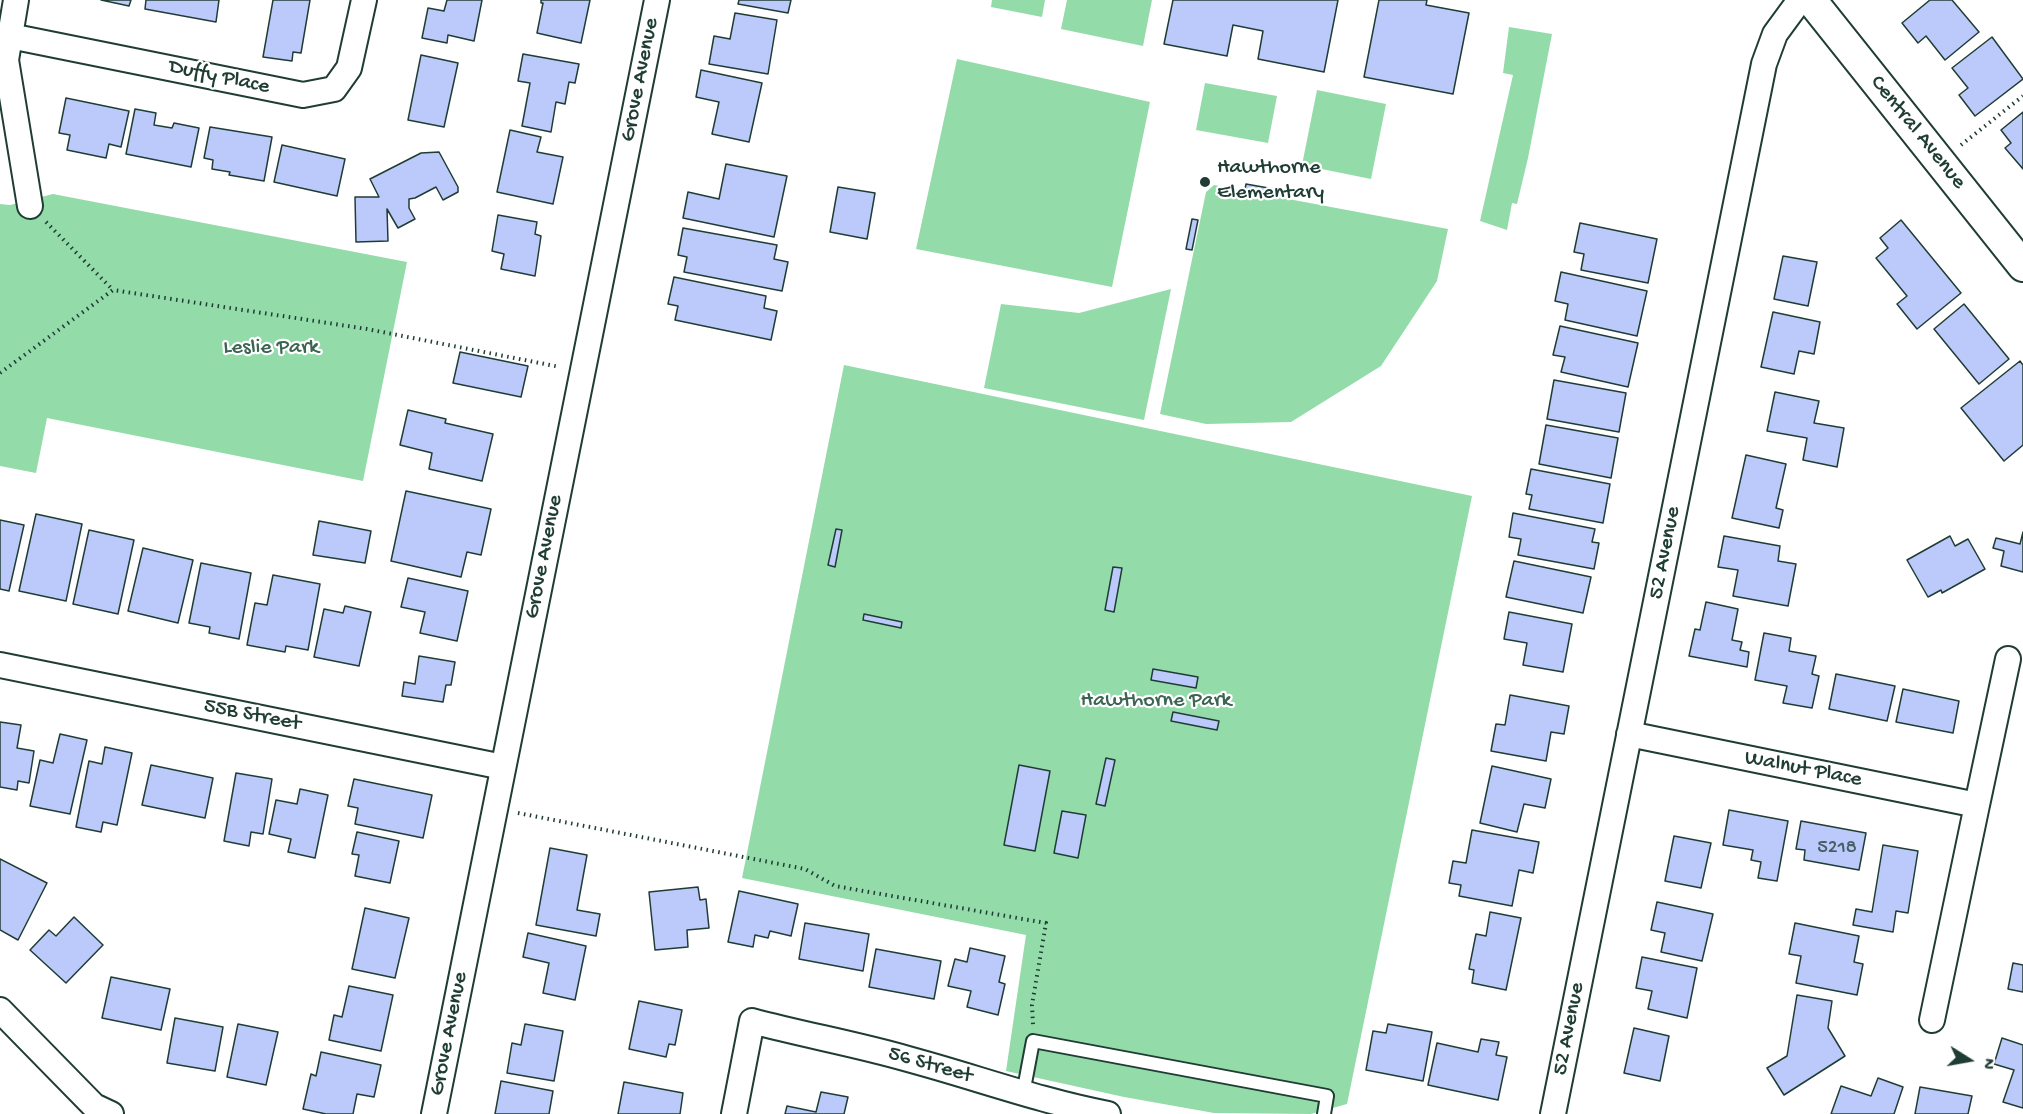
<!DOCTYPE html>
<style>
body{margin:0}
#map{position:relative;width:2023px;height:1114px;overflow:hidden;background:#fff;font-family:"Gochi Hand",sans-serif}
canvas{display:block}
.north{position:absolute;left:1939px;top:1030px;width:60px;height:60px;-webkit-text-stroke:4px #fff;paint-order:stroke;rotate:101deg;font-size:16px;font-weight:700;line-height:24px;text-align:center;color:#1f3d34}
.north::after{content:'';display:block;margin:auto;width:21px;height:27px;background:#1f3d34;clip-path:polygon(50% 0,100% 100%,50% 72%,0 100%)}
</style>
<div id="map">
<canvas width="2023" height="1114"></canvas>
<div class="north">N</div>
</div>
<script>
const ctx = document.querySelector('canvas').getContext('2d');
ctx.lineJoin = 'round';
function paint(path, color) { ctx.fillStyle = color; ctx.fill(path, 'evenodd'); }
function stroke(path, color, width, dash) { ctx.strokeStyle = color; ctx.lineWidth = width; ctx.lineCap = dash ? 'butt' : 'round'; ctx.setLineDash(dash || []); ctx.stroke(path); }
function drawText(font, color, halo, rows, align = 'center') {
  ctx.font = font + ' "Gochi Hand",sans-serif'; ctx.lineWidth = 4.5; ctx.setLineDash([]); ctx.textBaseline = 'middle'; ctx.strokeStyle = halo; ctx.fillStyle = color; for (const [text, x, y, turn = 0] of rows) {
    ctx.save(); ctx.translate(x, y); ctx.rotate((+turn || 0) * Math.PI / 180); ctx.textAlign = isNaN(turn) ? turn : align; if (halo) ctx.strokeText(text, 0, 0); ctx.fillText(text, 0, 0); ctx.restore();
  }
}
paint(new Path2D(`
 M992,0H1045L1042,17L991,7Z
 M1067,0H1152L1143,46L1061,29Z
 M1509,27L1552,34L1528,158L1517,204L1512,203L1507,230L1480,221L1513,75L1503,73Z
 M957,59L1150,102L1112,287L916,249Z
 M1205,83L1277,96L1268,143L1196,130Z
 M1317,90L1386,104L1371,179L1302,165Z
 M1214,185L1448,229L1437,281L1381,366L1291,422L1206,424L1160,414L1206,192Z
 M53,194L407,262L363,481L47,418L36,473L0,466V204L10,205Z
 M1171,289L1144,420L984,388L1001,304L1079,313Z
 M844,365L1472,496L1347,1104L1311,1114L1214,1113L1124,1097L1006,1071L1026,935L742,878Z`), '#94dbaa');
const building = new Path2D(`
 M101,0H131L129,6Z
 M146,0H219L216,22L145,9Z
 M273,0H310L301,53L293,52L292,61L263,57Z
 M447,0H482L474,41L448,35L447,43L422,38L428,8L444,11Z
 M541,0H590L581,43L537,33L543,3H541Z
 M739,0H791L788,13L738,4Z
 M1173,0H1338L1324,72L1258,59L1263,31L1233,25L1227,56L1164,44Z
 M1379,0H1427L1426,5L1469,13L1453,94L1364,77Z
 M1930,0H1952L1979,32L1945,60L1926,36L1918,43L1902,23Z
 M735,13L777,20L768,74L709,64L714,36L730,39Z
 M1992,37L2023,79L1975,116L1959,95L1968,88L1952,68Z
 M523,54L579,64L575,83L569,82L565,104L556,102L551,132L522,126L530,83L518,81Z
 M421,55L458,63L444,127L408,120Z
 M701,70L762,83L749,142L712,134L719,102L696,97Z
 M66,98L129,111L121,147L109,144L106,158L67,150L70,135L59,133Z
 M135,109L156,113L154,125L172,128L174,123L199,128L191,167L126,154Z
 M2023,112V169L2005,148L2011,143L2001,130Z
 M210,127L272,137L264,181L229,175L230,172L212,169L213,160L204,158Z
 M510,130L541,137L537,152L563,157L553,204L497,192Z
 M282,145L345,159L337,196L274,182Z
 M439,152L458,187V192L443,200L436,187L415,198L409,199V208L415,219L398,228L387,209L388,241L356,242L355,197H379L370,179L421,153Z
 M726,164L787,176L774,237L683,218L688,192L719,199Z
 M1246,184L1274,189L1273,195L1245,189Z
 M838,187L875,193L867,239L830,232Z
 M498,215L537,222L535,234L541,236L535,276L501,269L504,254L492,251Z
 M1192,219L1198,220L1192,250L1186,249Z
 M1901,220L1961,293L1917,329L1897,304L1907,296L1876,258L1888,248L1880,238Z
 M1580,223L1657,239L1648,283L1581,270L1584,254L1574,252Z
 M683,228L777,245L774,259L788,262L782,291L684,272L687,257L678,255Z
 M1783,256L1817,262L1808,306L1774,299Z
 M1561,272L1647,291L1637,336L1565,320L1568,304L1555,301Z
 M674,277L766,296L764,308L777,311L771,340L675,320L678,306L668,304Z
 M1964,304L2009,359L1979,384L1934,329Z
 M1773,312L1820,322L1814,354L1799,351L1794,374L1761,367Z
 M1560,326L1638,343L1628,387L1561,372L1565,357L1553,355Z
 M460,352L528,366L521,397L453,383Z
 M2020,361L2023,365V445L2004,461L1961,408Z
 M1554,380L1626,393L1619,432L1547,419Z
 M1775,392L1819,401L1814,423L1844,428L1837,467L1803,460L1807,438L1767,431Z
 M408,410L446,419L445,423L493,434L482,481L429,469L432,453L400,445Z
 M1546,425L1618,438L1611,478L1539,464Z
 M1746,455L1786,464L1776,508L1783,510L1779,528L1732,518Z
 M1531,469L1610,484L1603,523L1529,509L1532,495L1526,494Z
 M406,491L491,509L481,555L467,552L461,577L391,561Z
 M1513,513L1595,529L1592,542L1599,543L1594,569L1518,555L1521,539L1509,537Z
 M36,514L82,524L66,601L19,591Z
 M0,520L24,525L9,591L0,589Z
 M319,521L371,531L365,563L313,555Z
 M836,529L842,530L835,567L828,565Z
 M89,530L134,540L118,614L73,604Z
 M2023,532V572L2001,566L2004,551L1993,548L1996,538L2020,544Z
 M1724,536L1780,546L1778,561L1796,564L1788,606L1733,596L1738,570L1718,567Z
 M1950,536L1955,546L1968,539L1985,569L1942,593L1941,590L1928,597L1907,560Z
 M143,548L193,560L178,623L128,611Z
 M1514,561L1591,577L1583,613L1506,597Z
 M201,563L251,573L239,639L209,633L210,627L189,623Z
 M1113,567L1122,568L1114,612L1105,610Z
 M273,575L320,584L308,650L286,646L285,652L247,645L255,603L267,605Z
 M408,578L468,591L457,641L420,633L425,612L401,607Z
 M1706,602L1738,609L1732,640L1742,642L1740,650L1749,652L1747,667L1689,656L1695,629L1700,630Z
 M345,606L371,612L359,666L314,657L324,609L343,613Z
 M1509,612L1572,624L1563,672L1523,665L1527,643L1504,639Z
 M864,614L902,622L901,628L863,620Z
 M1764,633L1791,638L1789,651L1816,656L1812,674L1819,676L1812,708L1783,703L1787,686L1755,680Z
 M419,656L455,662L451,685H446L443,702L402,696L404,682L415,684Z
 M1153,669L1198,677L1196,688L1151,680Z
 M1836,674L1895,686L1887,721L1829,709Z
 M1903,689L1959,701L1953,733L1896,722Z
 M1510,695L1569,706L1564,734L1551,732L1546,761L1491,751L1496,724L1505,725Z
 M1173,712L1219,721L1217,730L1171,721Z
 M0,722L21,725L17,748L34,751L29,783L18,781L17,790L0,787Z
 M60,734L87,740L70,814L30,806L40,760L53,763Z
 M105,747L132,753L117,825L103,822L101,832L76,827L89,761L102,764Z
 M1106,758L1115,760L1105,806L1096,804Z
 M151,765L213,778L205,818L142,805Z
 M1019,765L1050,771L1035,851L1004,845Z
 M1492,766L1551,779L1545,808L1524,804L1517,832L1480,823Z
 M236,773L272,779L263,834L251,832L249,846L224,841Z
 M354,779L432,795L423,838L355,824L358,808L348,806Z
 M300,789L328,795L315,858L288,852L291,839L269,834L276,800L297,804Z
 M1729,810L1788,821L1777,881L1758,878L1761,862L1751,860L1753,850L1723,845Z
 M1062,811L1086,815L1078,858L1054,853Z
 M1801,821L1866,833L1859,870L1804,860L1805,850L1796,849Z
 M1472,830L1539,842L1533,873L1519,870L1512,906L1459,896L1461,885L1449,883L1453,861L1466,863Z
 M357,832L399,841L390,883L355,876L359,855L352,854Z
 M1674,836L1711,843L1701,888L1665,881Z
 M1883,845L1918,851L1908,913L1896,911L1893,932L1853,925L1856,909L1872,912Z
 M550,848L587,855L577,910L600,914L596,936L536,925Z
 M0,859L47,883L18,940L0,930Z
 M698,887L700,900L706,899L709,928L687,930L688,947L655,950L649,892Z
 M739,891L798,904L791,936L770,931L768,938L755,935L753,947L728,942Z
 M1657,902L1713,914L1702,961L1661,952L1665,933L1651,930Z
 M365,908L409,918L395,978L352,969Z
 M1490,912L1521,918L1506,990L1472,983L1474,970L1469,969L1476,934L1486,936Z
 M74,917L103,945L66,983L30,950L49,930L56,936Z
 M805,923L869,934L863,971L799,959Z
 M1795,923L1859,936L1854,962L1863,964L1857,995L1796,983L1801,956L1789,954Z
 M528,933L586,946L575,1000L543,993L549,963L523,957Z
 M970,948L1005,956L999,982L1005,984L998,1015L967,1007L971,991L948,986L955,959L967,962Z
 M876,949L941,961L934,999L869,987Z
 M1642,957L1697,968L1687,1018L1648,1009L1652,991L1636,988Z
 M2013,963L2023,965V992L2008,989Z
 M111,977L170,989L161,1030L102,1018Z
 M349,986L393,995L381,1051L329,1040L334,1015L342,1017Z
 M1797,995L1832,1001L1828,1028L1845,1056L1784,1095L1767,1068L1787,1056Z
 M639,1001L682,1010L675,1045L669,1044L666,1057L629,1049Z
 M175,1018L223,1027L215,1071L167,1063Z
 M238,1024L278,1032L266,1085L227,1077Z
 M525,1024L563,1031L554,1081L507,1073L512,1043L521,1045Z
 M1388,1024L1432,1032L1423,1081L1366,1070L1373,1031L1386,1033Z
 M1634,1028L1669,1036L1660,1081L1624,1073Z
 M2002,1038L2023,1045V1108L2003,1102L2014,1070L1994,1064Z
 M1481,1039L1499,1042L1496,1055L1507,1057L1498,1100L1428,1085L1437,1043L1478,1052Z
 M321,1052L381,1065L374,1097L357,1094L353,1114H326L303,1109L311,1074L316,1076Z
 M1878,1078L1903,1087L1894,1114H1831L1841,1086L1871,1096Z
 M501,1081L553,1091L549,1114H495Z
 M624,1082L683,1093L680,1114H618Z
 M1920,1087L1972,1096L1968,1114H1915Z
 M821,1092L848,1097L844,1114H785L787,1106L816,1112Z`);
paint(building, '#bccafb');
stroke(building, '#1f3d34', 1.5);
const service = new Path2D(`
 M1023,1094L1033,1041L1327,1096L1324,1114`);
const minor = new Path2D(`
 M16,0L6,60L30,206
 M10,36L303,95L334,89L349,68L364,0
 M0,665L503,767
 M1629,734L1977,805L1932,1020
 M1977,805L2008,659
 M0,1010L94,1106L111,1114
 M434,1114L657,0
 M734,1114L752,1021C804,1035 856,1044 908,1059C975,1077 1040,1101 1108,1114
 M1553,1114L1764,64L1775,34L1800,0`);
const tertiary = new Path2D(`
 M1811,0L2023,266`);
stroke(service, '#1f3d34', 16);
stroke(minor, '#1f3d34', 28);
stroke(tertiary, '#1f3d34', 34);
stroke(new Path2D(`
 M1961,145L2023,96
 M46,222L113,290
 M0,373L113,290L367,329L560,367
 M518,813L805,869L835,886L1046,923L1032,1005L1033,1025`), '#1f3d34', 4, [1.5, 4.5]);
stroke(service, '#fff', 12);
stroke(minor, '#fff', 24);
stroke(tertiary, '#fff', 30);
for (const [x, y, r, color] of [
 [1205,182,6,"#1f3d34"]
]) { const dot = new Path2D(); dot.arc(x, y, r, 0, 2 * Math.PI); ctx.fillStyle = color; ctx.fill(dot); stroke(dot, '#fff', 2); }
drawText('20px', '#466066', null, [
 ["5218",1837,849]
]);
drawText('22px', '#1f3d34', '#fff', [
 ["Duffy Place",219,78,12],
 ["Grove Avenue",641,80,-79],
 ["Central Avenue",1917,133,51],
 ["52 Avenue",1666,553,-79],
 ["Grove Avenue",545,557,-79],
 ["55B Street",252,716,11],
 ["Walnut Place",1803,770,11],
 ["52 Avenue",1570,1029,-79],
 ["Grove Avenue",450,1034,-79],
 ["56 Street",930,1066,16]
]);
drawText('22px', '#1f3d34', '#fff', [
 ["Hawthorne",1217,169],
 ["Elementary",1217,194]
], 'left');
drawText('22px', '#3c6452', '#fff', [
 ["Leslie Park",271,349],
 ["Hawthorne Park",1156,702]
]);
</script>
